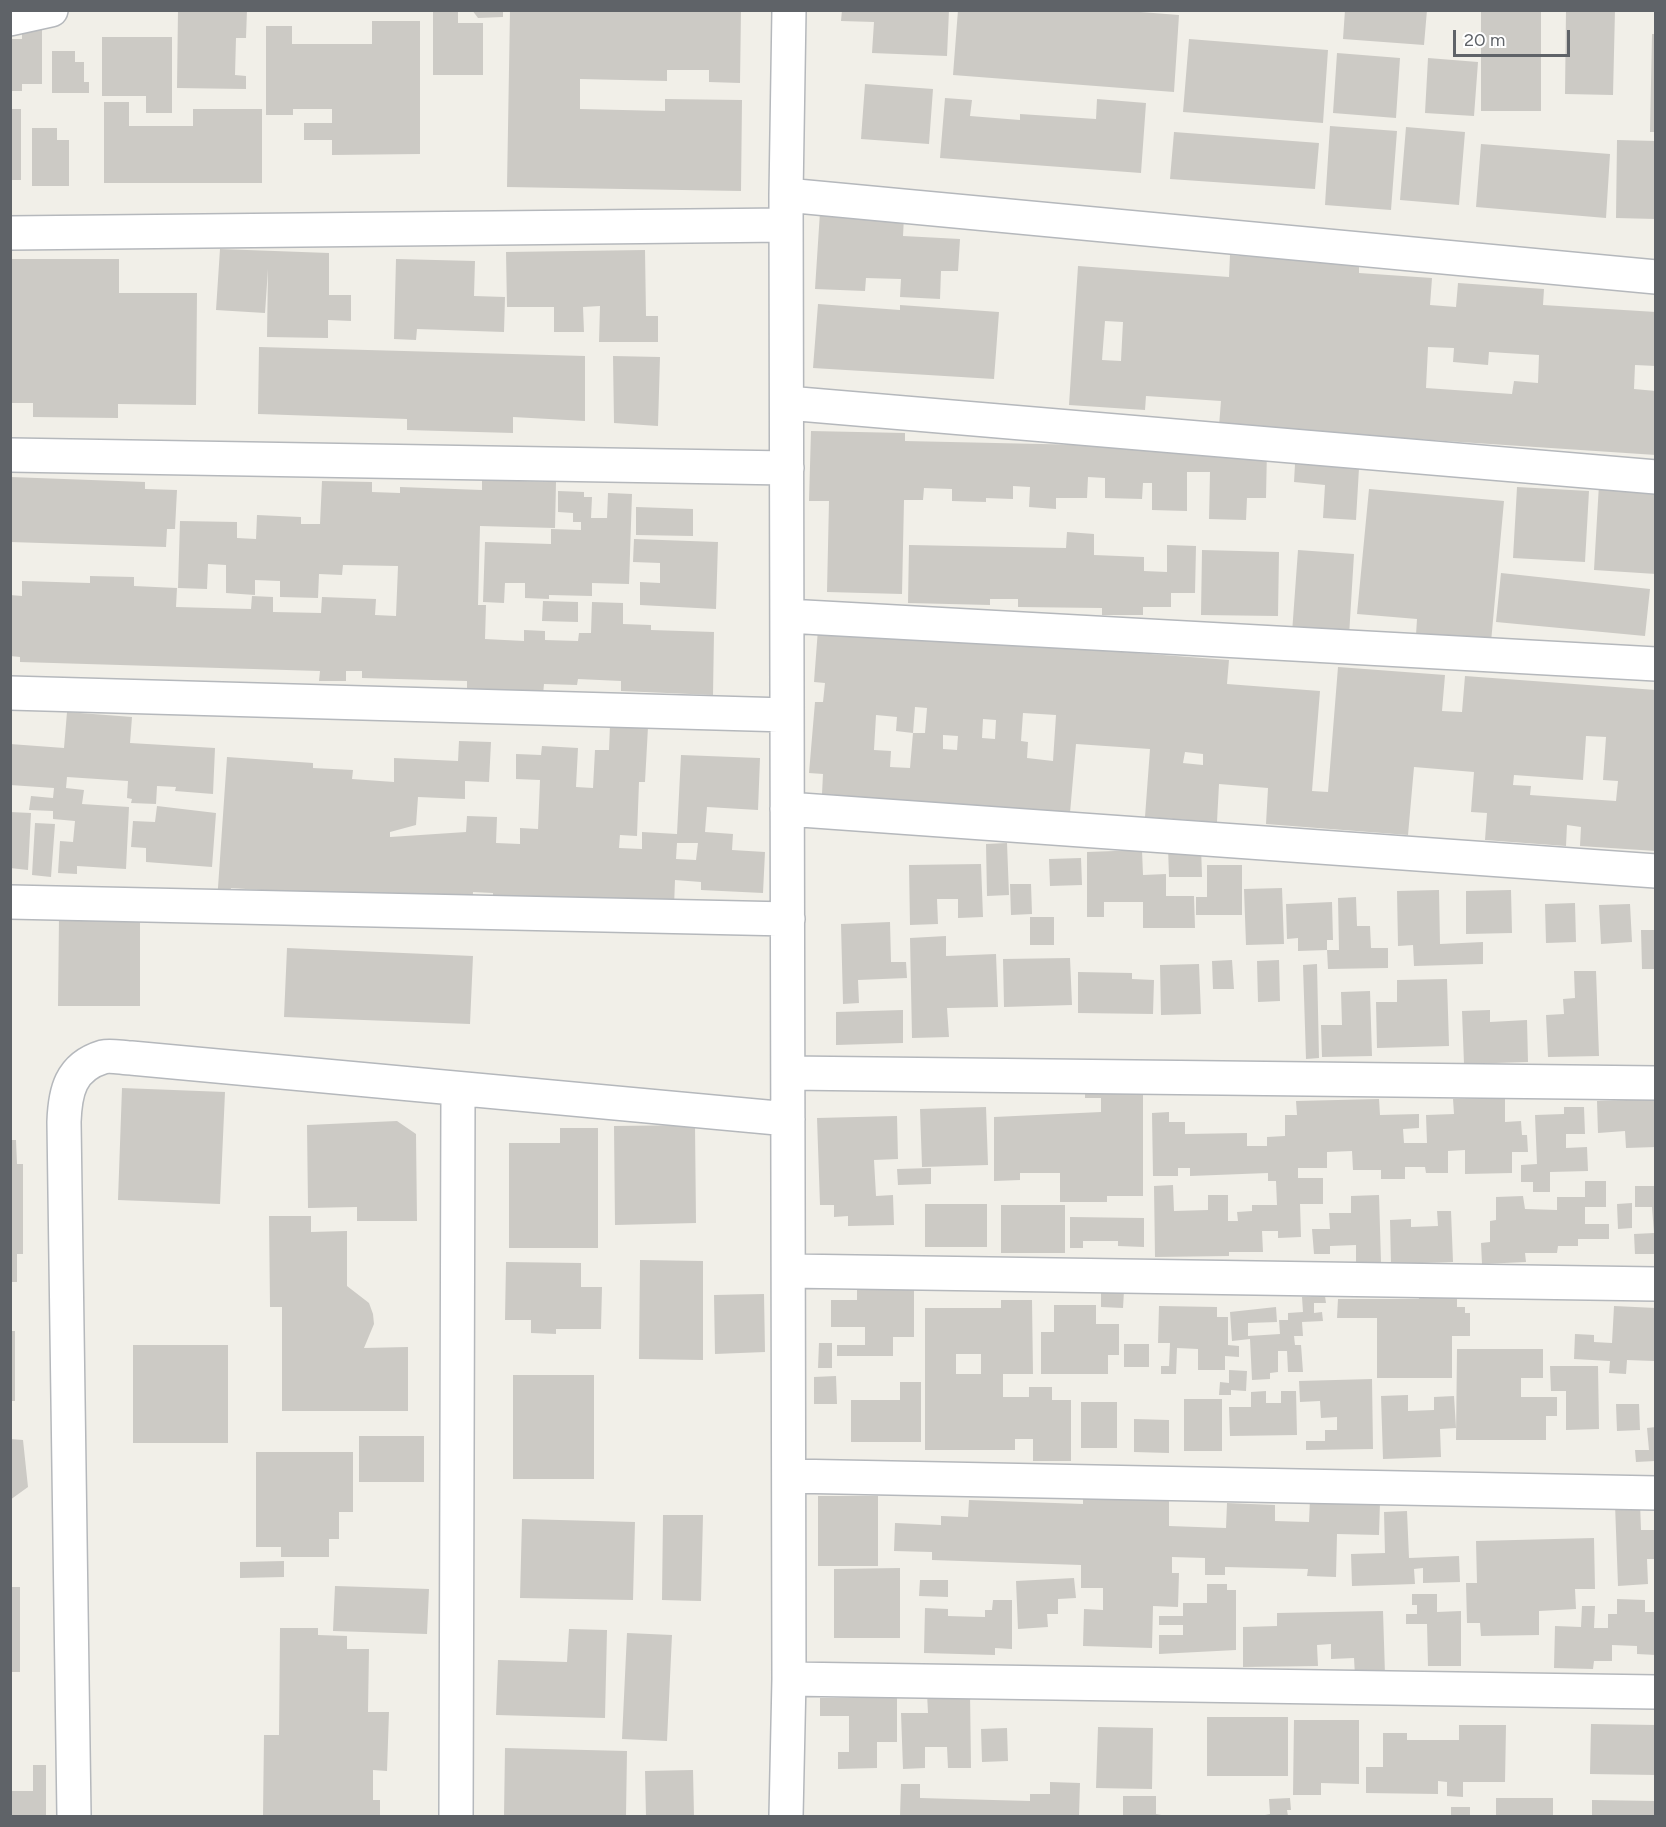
<!DOCTYPE html>
<style>
body{margin:0}
#map{position:relative;width:1666px;height:1827px;overflow:hidden;background:#f1efe8;font-family:Figtree,sans-serif}
canvas{display:block}
.frame{position:absolute;inset:0;border:12px solid #5f6368;pointer-events:none}
.scale{position:absolute;left:1453px;top:30px;width:117px;height:27px;box-sizing:border-box;border:3px solid #5f6368;border-top:0;padding-left:8px;font-size:18px;line-height:21px;white-space:nowrap;color:#5f6368;-webkit-text-stroke:4px #fff;paint-order:stroke}
</style>
<div id="map">
<canvas width="1666" height="1827"></canvas>
<div class="frame"></div>
<div class="scale">20 m</div>
</div>
<script>
const ctx = document.querySelector('canvas').getContext('2d');
ctx.lineJoin = 'round';
function paint(path, color) { ctx.fillStyle = color; ctx.fill(path, 'evenodd'); }
function stroke(path, color, width, dash) { ctx.strokeStyle = color; ctx.lineWidth = width; ctx.lineCap = dash ? 'butt' : 'round'; ctx.setLineDash(dash || []); ctx.stroke(path); }
paint(new Path2D(`
 M178,10H247L246,38H236L235,75L246,76V89L177,88Z
 M433,10H458V23H483V75H433Z
 M472,10H503V17L478,18Z
 M510,10H741L740,83L709,82V70H667V81L580,79V109L665,111V99L742,100L741,191L507,187Z
 M842,10H949L947,56L872,53L874,22L841,21Z
 M958,10H1115L1179,15L1174,92L953,75Z
 M1345,10H1427L1424,45L1343,39Z
 M1481,10H1541V111H1481Z
 M1566,10H1615L1613,95L1565,94Z
 M372,21H420V154L332,155V140H304V123H332V109H293V115H266V26H292V44H372Z
 M22,27H42V84H22V91H10V39H22Z
 M1652,34H1656V132H1650Z
 M102,37H172V113H146V96H102Z
 M1189,39L1328,50L1323,123L1183,112Z
 M52,51H75V62H84V82H89V93H52Z
 M1337,53L1400,58L1396,118L1333,113Z
 M1428,58L1478,62L1474,116L1425,113Z
 M865,84L933,89L929,144L861,139Z
 M945,98L972,100L970,116L1020,120V114L1096,119L1097,99L1146,103L1141,173L940,158Z
 M104,102H129V126H193V109H262V183H104Z
 M10,109H21V180H10Z
 M1330,126L1397,131L1391,210L1325,205Z
 M1406,127L1465,132L1459,205L1400,200Z
 M32,128H57V140H69V186H32Z
 M1174,132L1319,143L1315,189L1170,179Z
 M1617,140L1656,141V219L1616,218Z
 M1481,144L1610,154L1606,218L1476,207Z
 M820,212L904,217L903,236L960,239L958,271H941L940,299L900,297L901,279L866,278L865,291L815,289Z
 M220,249L329,253V295H351V321L328,320V338L267,337L268,269L265,313L216,310Z
 M645,250L646,316H658V342H599L600,306L583,307L584,332H554V307H507L506,252Z
 M1230,255L1359,264V273L1432,278L1430,305L1456,307L1458,283L1544,289L1543,305L1656,312V366L1635,365L1634,389L1656,391V455L1219,426L1221,401L1146,396L1145,410L1069,405L1078,266L1229,277ZM1105,321L1123,322L1121,361L1102,360ZM1428,347L1454,348L1453,362L1488,365L1489,352L1539,355L1538,383L1514,381L1512,394L1426,388Z
 M10,259H119V293H197L196,405L118,404V418L33,417V403H10Z
 M396,259L475,261L474,296L505,297L504,332L417,329L416,340L394,339Z
 M818,304L900,310V305L999,312L994,379L813,368Z
 M259,347L585,356V421L513,417V433L407,430V419L258,414Z
 M613,356L660,357L658,426L614,423Z
 M811,431L905,433V441L1267,449L1266,498H1247L1246,520L1209,519L1210,472H1187V511L1152,510V483H1143L1142,499L1105,498V478L1088,477L1087,498H1056V509L1029,507L1030,487L1013,486V499L986,498V502L952,501V489L924,488L923,500H904L902,594L827,592L829,501H809Z
 M1295,464L1359,468L1356,520L1323,518L1325,485L1294,482Z
 M10,477L145,482V489L177,490L175,529H167L166,547L10,542Z
 M482,480L556,482L555,528L480,526L478,605H486L485,639L524,641V630L545,631V640L578,641L579,633H591L592,602L623,603V624L651,625V630L714,632L713,695L621,691V681L578,679L577,685L544,684L543,695L467,698V681L362,678V671H346V681H319L320,671L20,662V657L10,656V595L22,596V581L90,583V576L134,577V586L177,588L176,607L251,609L252,596L273,597V612L321,613L322,597L376,599L375,615L396,616L398,566L343,565L342,575L319,574L318,598L280,597V581L255,580V595L226,593V565L208,564L207,589L178,588L180,521L237,522V538L256,539L257,515L301,517V524H320L322,481L372,482V492L400,493V487L482,490Z
 M1599,484L1656,488V574L1594,570Z
 M1517,487L1589,491L1585,562L1513,558Z
 M1369,489L1504,501L1491,642L1416,635L1417,619L1357,614Z
 M558,491L584,492V497H592L591,518H607L608,493L632,494L629,584L592,583V596L549,595V599L525,598V583H505L504,603L483,602L485,542L551,544V529L581,530V522H573V513L558,512Z
 M636,507L693,509V536L636,535Z
 M1067,532L1094,534V555L1144,557V571L1167,572V545L1196,546L1195,593H1171V607H1143V615H1102V608L1018,607V599H990V605L908,603L909,545L1066,548Z
 M634,539L718,542L716,609L640,605V582L660,583V563L633,562Z
 M1202,550L1279,552L1278,616L1201,615Z
 M1298,550L1354,554L1349,636L1292,633Z
 M1501,573L1650,589L1645,636L1496,622Z
 M543,601L578,602V622L542,621Z
 M818,629L1229,660L1227,684L1320,691L1312,791L1328,792L1338,667L1445,675L1442,711L1462,712L1465,676L1656,690V851L1580,846L1581,827L1567,825L1566,846L1485,840L1487,813L1471,812L1474,772L1414,767L1408,835L1266,824L1268,788L1219,784L1217,822L1145,817L1150,749L1076,744L1070,813L822,794L823,774L809,773L815,702H823L825,683L814,682ZM915,707L927,708L925,733H913L910,768L890,767L891,751L874,750L876,715L897,717L896,731L913,733ZM1023,713L1056,715L1053,761L1027,758L1028,742L1021,741ZM983,719L996,720L995,739L982,738ZM943,735L958,736L957,750L943,749ZM1586,736L1606,737L1603,780L1618,781L1616,801L1530,795L1531,786L1513,785L1514,775L1583,780ZM1185,752L1203,754V765L1183,763Z
 M67,712L132,717L130,743L215,748L213,794L175,791L176,787L157,786L156,804L131,803L132,799L127,798L128,781L67,777L66,788L84,790L82,804L129,807L126,869L77,866V874L58,873L60,841L73,842L75,821L53,819V811L29,810L31,796L53,798L54,788L10,785V744L64,748Z
 M610,725L648,727L645,782H639L637,836L620,835L619,848L642,849V832L677,834L681,755L760,758L758,810L707,807L705,832L733,834L732,850L765,852L763,893L701,890V882L675,880L674,907L493,899V893L473,892L472,908L386,896L318,891V901L291,892L231,888L229,902H217L227,757L313,763V768L353,770L352,779L394,782V758L458,761L459,741L491,742L489,782L465,781V799L418,797L416,825L390,832V837L466,832L467,816L497,817L496,843L520,844V828L538,829L540,780L516,779V754L541,755L542,746L578,748L576,787L593,788L595,750H609ZM677,843H698L696,860L676,859Z
 M157,806L216,813L212,867L146,862V848L131,847L133,821L155,822Z
 M10,812L31,813L28,870L10,868Z
 M35,823L55,824L51,877L32,875Z
 M1007,843L1009,895L987,896L986,844Z
 M1201,846L1202,877H1169L1168,847Z
 M1142,850L1143,875L1166,874V896H1194L1195,928H1143V902H1104V917H1087V852Z
 M1081,858L1082,885L1050,886L1049,859Z
 M981,864L983,917L958,918V899H937L938,924L910,925L909,865Z
 M1207,865H1242V915H1196V897H1207Z
 M1010,884H1031L1032,914L1011,915Z
 M1282,888L1284,944L1246,945L1244,889Z
 M1439,890L1440,944L1483,942V964L1414,966L1413,945L1398,946L1397,891Z
 M1511,890L1512,933L1466,934V891Z
 M1356,897L1357,926H1370L1371,948H1388V968L1328,969L1327,950H1339L1338,898Z
 M1332,902L1333,940H1327V950L1298,951V938L1287,939L1286,904Z
 M1575,903L1576,942L1546,943L1545,904Z
 M1630,904L1632,942L1601,944L1599,905Z
 M1030,917H1054V945H1030Z
 M59,918L140,919V1006H58Z
 M890,922L891,962H906L907,978L858,980L859,1003L843,1004L841,924Z
 M1641,930H1656V969H1642Z
 M946,936V956L996,954L998,1007L947,1008L949,1037L912,1038L910,938Z
 M287,948L473,956L470,1024L284,1017Z
 M1070,958L1072,1005L1004,1007L1003,959Z
 M1232,960L1234,989H1213L1212,961Z
 M1279,960L1280,1001L1258,1002L1257,961Z
 M1199,964L1201,1014L1161,1015L1160,965Z
 M1317,964L1319,1058L1306,1059L1303,965Z
 M1574,971H1596L1599,1056L1548,1057L1546,1015L1564,1014L1563,999L1575,998Z
 M1078,972L1132,973V979L1154,980L1153,1014L1078,1013Z
 M1447,979L1449,1046L1377,1048L1376,1002H1397V980Z
 M1370,991L1372,1056L1322,1057L1321,1025H1342L1341,992Z
 M903,1010V1043L836,1045V1012Z
 M1490,1010V1022L1527,1020L1528,1062L1464,1064L1462,1011Z
 M1085,1079L1143,1090V1196H1107V1202H1060V1173H1020V1180L994,1181V1117L1101,1112V1098H1085Z
 M122,1088L225,1092L220,1204L118,1200Z
 M1505,1098V1122L1521,1121L1522,1135H1527L1528,1152H1512V1173L1465,1174V1150L1448,1151V1173H1426L1425,1167H1405V1179H1381V1170H1353L1352,1151L1327,1152V1168H1298V1178H1323V1204H1300L1301,1237L1278,1238V1231H1262L1263,1252H1229V1256L1155,1257L1154,1186L1173,1185L1174,1211L1208,1210V1195H1228V1221H1238L1237,1212L1252,1211V1205H1277L1276,1181H1268V1173L1190,1176V1168H1178V1176H1153L1152,1113L1169,1112V1122H1185V1134L1247,1133V1146H1267V1137L1285,1136V1115H1297L1296,1101L1379,1099L1380,1115L1419,1114V1128L1403,1129L1404,1143H1427L1426,1115L1454,1114L1453,1099Z
 M1656,1099V1147L1626,1148L1625,1131L1598,1133L1597,1101Z
 M986,1107L988,1165L922,1167L920,1109Z
 M1564,1107H1584L1585,1134H1566V1148L1587,1147L1588,1171L1550,1172V1192H1533V1182H1521V1165L1537,1164L1535,1115L1564,1114Z
 M897,1116L898,1159L874,1160L876,1196L893,1195L894,1225L848,1226V1216L834,1217V1205H820L817,1118Z
 M397,1121L416,1134L417,1221H357V1207L308,1208L307,1125Z
 M695,1125L696,1223L615,1225L614,1126Z
 M560,1128H598V1248H509V1143H560Z
 M10,1140H16L17,1164H23V1254H17V1282H10Z
 M931,1168V1184L898,1185L897,1169Z
 M1585,1181H1606V1207H1585V1224H1609V1239H1578V1246H1558L1557,1253H1525L1526,1262L1482,1264L1481,1243L1490,1242V1221L1496,1220V1197L1523,1196L1525,1209L1557,1210V1197H1585Z
 M1635,1186H1656V1254H1635L1634,1234L1654,1233L1652,1207H1635Z
 M1379,1195L1381,1262L1356,1263V1245L1330,1246V1254H1314L1312,1229H1330L1329,1213H1351V1196Z
 M1632,1203V1228L1618,1229L1617,1204Z
 M925,1204H987V1247H925Z
 M1001,1205H1065V1253H1001Z
 M1437,1211H1451L1453,1262L1391,1264L1390,1220L1411,1219V1227L1438,1226Z
 M269,1216H311V1232L347,1231V1286L369,1303L373,1314L374,1324L364,1348L408,1347V1411H282V1307H270Z
 M1070,1217L1144,1218V1247L1118,1246V1241H1083V1248H1070Z
 M640,1260L703,1261V1360L639,1359Z
 M506,1262L581,1263V1287H602L601,1329H556V1334L531,1333V1320H505Z
 M857,1283L914,1284V1337H893V1356H837V1345H865V1327H831V1300H857Z
 M1419,1288L1457,1289V1307H1465V1313H1470V1336H1452V1378H1377V1318H1337L1338,1299H1419Z
 M1101,1290L1124,1291L1123,1308L1101,1307Z
 M764,1294L765,1352L715,1354L714,1295Z
 M1325,1296L1326,1303H1314V1313L1322,1312L1323,1321L1302,1322L1303,1336H1294L1295,1345H1301L1303,1372H1288L1287,1351H1278V1372L1270,1373V1379L1252,1380L1250,1339L1232,1341L1230,1312L1276,1307L1277,1322L1248,1323V1336L1280,1334L1279,1320H1288V1313L1303,1312L1302,1297Z
 M1001,1300H1032L1033,1374H1003V1397H1029V1387H1052V1400H1071V1461H1033V1439H1015V1450H925V1308H1001ZM956,1354H981V1374H956Z
 M1054,1305H1096V1324H1119V1355H1108V1374H1041V1332H1054Z
 M1159,1306L1217,1307V1317H1228V1345L1239,1346V1357L1225,1356V1370H1198V1349L1177,1348L1176,1374H1161V1366H1169L1170,1343H1158Z
 M1614,1306L1656,1308L1654,1361L1627,1360L1626,1374L1609,1373L1610,1361L1574,1359L1575,1334L1594,1335V1342L1612,1343Z
 M10,1331H15V1401H10Z
 M819,1343H832V1368H818Z
 M1124,1344H1149V1367H1124Z
 M133,1345H228V1443H133Z
 M1457,1349H1543V1378H1521V1397H1557V1416H1546V1440H1456Z
 M1550,1366H1598L1599,1429L1566,1430V1391H1551Z
 M1229,1370L1247,1371L1246,1391L1231,1390V1395H1219L1220,1382L1229,1383Z
 M513,1375H594V1479H513Z
 M836,1376L837,1404H814V1377Z
 M1372,1379L1373,1449L1306,1450V1441H1325V1430H1337V1417L1321,1418L1320,1401L1300,1402L1299,1381Z
 M900,1382H921V1442H851V1400H900Z
 M1266,1391V1403H1281V1391H1296L1297,1435L1230,1436L1229,1407H1251V1392Z
 M1408,1395V1411L1434,1410V1397L1454,1396L1456,1428L1440,1429L1441,1457L1383,1459L1381,1396Z
 M1184,1399H1222V1451H1184Z
 M1081,1402H1117V1448H1081Z
 M1616,1404H1639L1640,1430L1617,1431Z
 M1134,1419L1169,1420V1453L1134,1452Z
 M1656,1427L1655,1461L1636,1462L1635,1450H1649L1647,1428Z
 M359,1436H424V1482H359Z
 M10,1439L23,1440L28,1487L10,1500Z
 M256,1452H353V1512H339V1539H329V1557H281V1547H256Z
 M1083,1492L1169,1494V1526L1226,1528L1227,1503L1275,1505V1521L1309,1522L1310,1499L1380,1502L1379,1535L1337,1534L1336,1577L1307,1576L1308,1569L1225,1567V1575H1205V1558L1172,1557V1573H1179L1178,1607L1153,1606L1152,1648L1083,1646L1084,1609L1103,1610V1588H1081V1565L932,1560V1552L894,1551L895,1523L941,1525V1516L968,1517L969,1500L1083,1504Z
 M818,1496H878V1566H818Z
 M1640,1503L1641,1530H1656V1559H1647L1648,1584L1618,1586L1615,1504Z
 M1407,1511L1409,1558L1459,1556L1460,1582L1423,1583V1568L1414,1569L1415,1584L1352,1586L1351,1554L1385,1553L1384,1512Z
 M663,1515H703L701,1601L662,1600Z
 M522,1519L635,1522L633,1600L520,1598Z
 M1594,1538L1595,1589H1575L1576,1609L1539,1611V1635L1481,1636L1480,1623H1467L1466,1583H1477L1476,1541Z
 M284,1561V1577L240,1578V1562Z
 M900,1568V1638H834V1569Z
 M1074,1578L1076,1598L1058,1599V1614H1047L1048,1627L1018,1629L1016,1581Z
 M920,1580H948V1597L919,1596Z
 M1207,1584H1227V1590H1236V1650L1159,1654V1635H1183V1625H1159V1616H1183V1603H1207Z
 M335,1586L429,1589L427,1634L333,1631Z
 M10,1587H20V1672H10Z
 M1412,1594H1437V1612L1461,1611V1666H1428L1427,1624H1406V1614H1417V1605H1412Z
 M1617,1599L1645,1600V1612H1656V1655L1637,1654V1646L1612,1645V1661H1594L1593,1669L1554,1668L1555,1626L1581,1627L1582,1606H1595L1594,1628H1608V1614H1617Z
 M993,1600H1012V1649L995,1648V1655L924,1653L925,1608L948,1609V1616L985,1617V1610H992Z
 M1383,1611L1385,1675L1355,1676L1354,1658L1331,1659V1644L1317,1645L1318,1666L1243,1667V1627L1277,1626V1613Z
 M280,1628H318V1635L347,1636V1649H369L368,1712H389L387,1771L373,1770V1800H380V1816H263L264,1735H279Z
 M569,1629L607,1630L605,1718L496,1715L498,1660L567,1662Z
 M627,1633L672,1635L667,1741L622,1739Z
 M927,1693H970L971,1768H948L947,1747H925V1768L903,1769L901,1713H928Z
 M820,1698H897V1742H877V1768L838,1769V1752H849V1716H820Z
 M1207,1717H1288V1776H1207Z
 M1294,1720H1359V1784L1321,1783V1795H1293Z
 M1591,1724L1656,1725V1775L1590,1774Z
 M1459,1725H1506L1505,1782H1463V1797L1447,1796V1782L1438,1781V1794L1366,1793V1767H1383V1733H1407V1740H1459Z
 M1098,1727L1153,1728L1152,1789L1096,1788Z
 M1007,1728L1008,1761L982,1762L981,1729Z
 M505,1748L627,1751L626,1816H504Z
 M33,1765H46V1816H12V1791H33Z
 M693,1770L694,1816H646L645,1771Z
 M1050,1782L1080,1783L1079,1816H900L901,1784H920V1798L1030,1801V1794H1050Z
 M1123,1796H1156V1814L1167,1816H1123Z
 M1290,1798L1291,1810H1287L1288,1816H1260L1270,1814L1269,1799Z
 M1496,1798H1553V1816H1496Z
 M1592,1800L1656,1801V1816H1592Z
 M1451,1807H1470V1816H1451Z`), '#cccac5');
const street = new Path2D(`
 M10,19L51,10
 M786,195L1656,277
 M10,233L786,225
 M787,403L1656,477
 M10,455L787,468
 M787,616L1656,664
 M10,693L787,715
 M787,809L1656,871
 M10,902L788,919
 M788,1073L1656,1083
 M789,1271L1656,1284
 M789,1476L1656,1493
 M789,1679L1656,1692
 M74,1816L64,1122C65,1092 70,1067 103,1057C111,1055 123,1058 131,1058L788,1119
 M456,1816L458,1091
 M786,1816L789,1679L786,195L789,10`);
stroke(street, '#b5b8bc', 36);
stroke(street, '#fff', 33);
</script>
